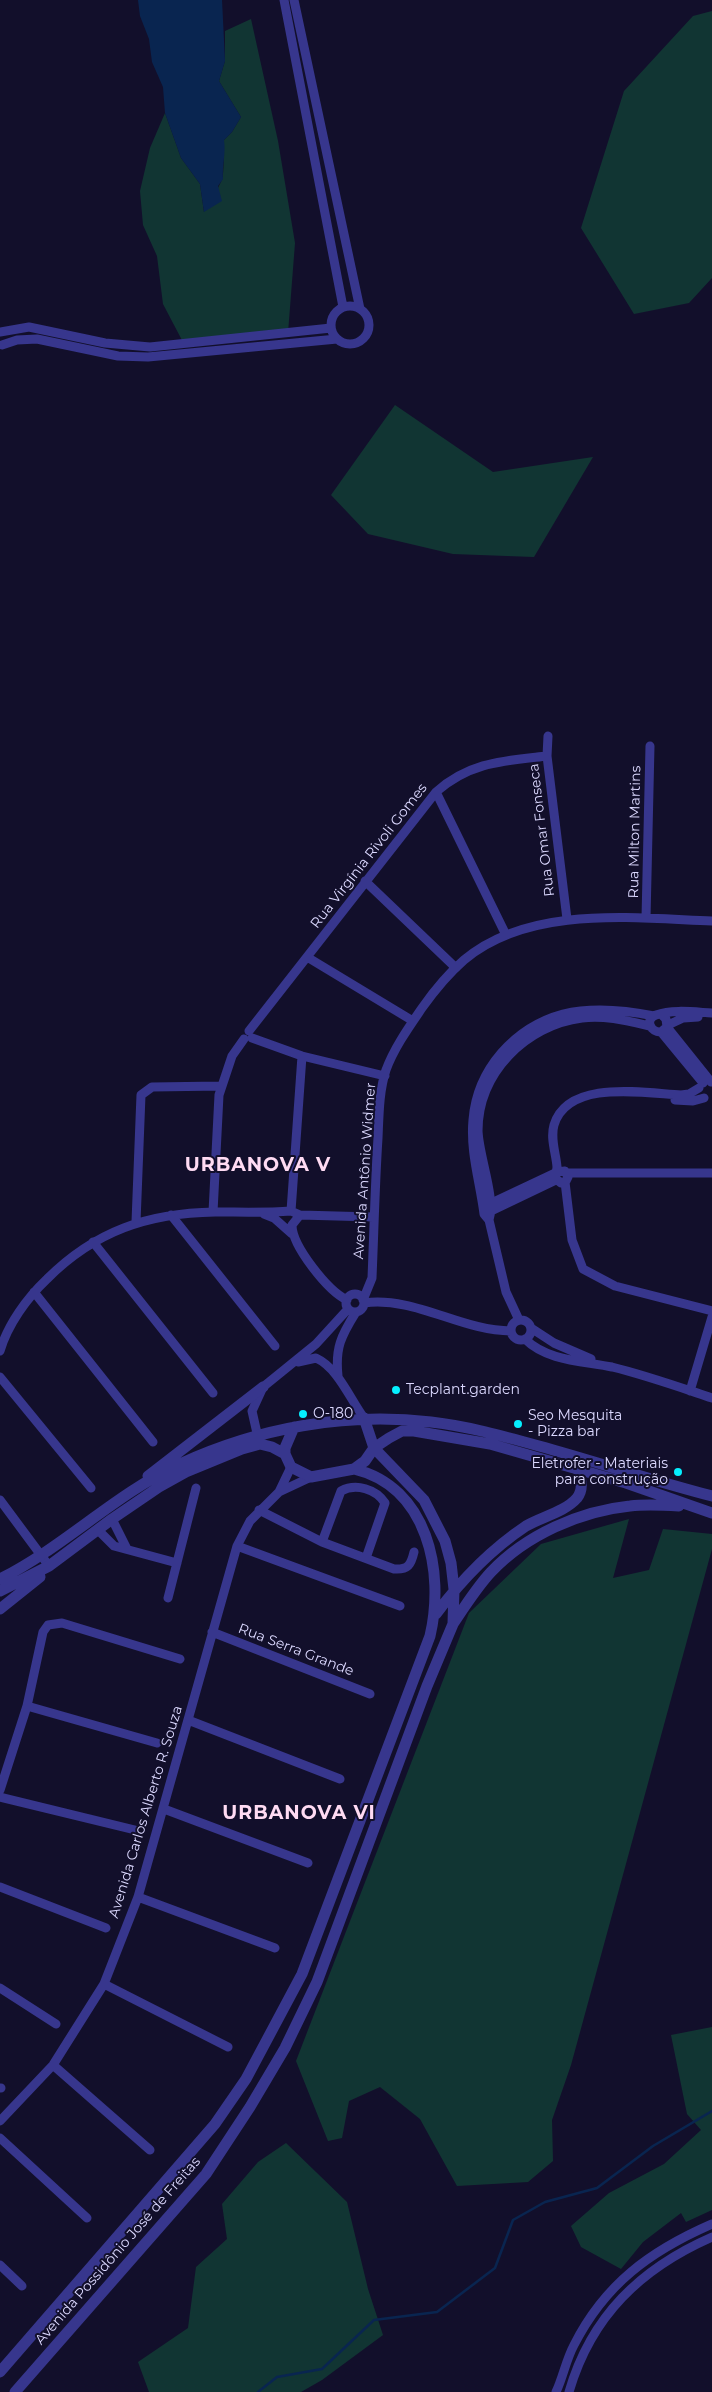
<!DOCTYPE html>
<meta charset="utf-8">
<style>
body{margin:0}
canvas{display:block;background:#120f2b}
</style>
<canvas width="712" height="2392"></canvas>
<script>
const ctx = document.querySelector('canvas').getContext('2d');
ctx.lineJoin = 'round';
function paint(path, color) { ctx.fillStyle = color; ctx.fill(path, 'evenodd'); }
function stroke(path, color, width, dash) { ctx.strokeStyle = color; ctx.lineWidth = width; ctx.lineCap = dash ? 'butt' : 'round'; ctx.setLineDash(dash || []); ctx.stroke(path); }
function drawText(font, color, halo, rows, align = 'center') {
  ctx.font = font + ' Montserrat,sans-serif'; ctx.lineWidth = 4; ctx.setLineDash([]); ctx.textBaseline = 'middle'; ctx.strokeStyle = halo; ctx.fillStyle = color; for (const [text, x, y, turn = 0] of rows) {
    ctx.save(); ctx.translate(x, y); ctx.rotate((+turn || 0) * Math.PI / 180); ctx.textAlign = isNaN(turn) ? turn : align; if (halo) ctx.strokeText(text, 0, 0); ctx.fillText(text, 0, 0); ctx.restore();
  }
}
paint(new Path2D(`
 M712,11V278L689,303L634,314L581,228L624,91L693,16Z
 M251,19L278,141L295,243L288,333L184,344L163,304L157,256L143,225L140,191L150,148L165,113L181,158L200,184L204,212C209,202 217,191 222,180C224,177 224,145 224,140L232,132L241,117L219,81L225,61V31Z
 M395,405L493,472L593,457L534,557L453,554L368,534L331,495Z
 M629,1519L613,1578L649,1570L663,1529L712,1534V1549L571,2065L552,2120L553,2161L528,2182L457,2186L420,2119L380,2087L349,2101L342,2138L328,2141L296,2061L469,1613L541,1544Z
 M712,2027V2210L686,2222L681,2213L643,2242L621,2269L581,2247L571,2226L609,2193L664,2164L701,2130L687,2114L671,2035Z
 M286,2143L347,2202L368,2289L383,2335L322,2380L301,2392H149L138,2362L188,2328L196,2267L227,2239L222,2204L258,2162Z`), '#113533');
paint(new Path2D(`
 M138,0H222L225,61L219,81L241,117L232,132L224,140C226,154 222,165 223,179L218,186L222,201L204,212L200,184L181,158L165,113L163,87L152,62L149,39L140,16Z`), '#092550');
stroke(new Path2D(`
 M258,2392L277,2377L322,2369L374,2320L437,2312L495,2268L513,2220L545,2202L597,2188L653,2146L712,2111`), '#092550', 2.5);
stroke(new Path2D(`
 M284,0L343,307
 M294,0L360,309
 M331 325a19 19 0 1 1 38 0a19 19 0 1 1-38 0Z
 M0,332L29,327L105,343L150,347L331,328
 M2,345L17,340L37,339L118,356L148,357L337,339
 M548,736L547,756L567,919
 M436,792L506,935
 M365,881L456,968
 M646,918L650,746
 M307,957L413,1021
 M662,1015L666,1019L667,1027L661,1032C651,1033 644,1019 656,1015C673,1009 694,1012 712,1013
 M668,1025L683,1018L698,1017
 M667,1027L711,1082
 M249,1031L436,792C470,762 503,761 547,756
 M661,1032L703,1083
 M252,1038L302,1056L385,1076
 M675,1100L693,1101L704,1098
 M557,1172L565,1171L568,1177L566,1181L561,1183L555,1178C555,1173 557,1171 557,1167C556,1153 550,1139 554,1125C568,1079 644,1093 681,1095L689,1094L699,1088
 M566,1173H712
 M565,1182L572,1240L583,1269L615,1286L712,1311
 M485,1206L555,1173
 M291,1211L302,1056
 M213,1212L219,1095L232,1056L244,1039
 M487,1213L556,1180
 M264,1214L274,1218L292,1234
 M171,1215L275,1346
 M300,1215L292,1225C292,1246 328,1291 347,1300
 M489,1220C496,1198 479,1157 478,1131C478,1073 526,1025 582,1018C605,1015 628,1021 650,1026
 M136,1222L141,1095L152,1087L221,1086
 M93,1242L213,1393
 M34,1292L153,1442
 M346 1303a9 9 0 1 1 18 0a9 9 0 1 1-18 0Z
 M363,1300L372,1278C374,1231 375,1184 378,1138C379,1116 379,1091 386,1070C394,1048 409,1027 422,1008C434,991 448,974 464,960C529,905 633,918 712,921
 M364,1303C415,1296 461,1331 511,1331
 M511 1330a10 10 0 1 1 20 0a10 10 0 1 1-20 0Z
 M519,1320L506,1292L489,1220L484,1214C480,1182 470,1152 473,1120C477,1069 515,1027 563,1014C592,1007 625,1010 654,1016
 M531,1328L554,1343L591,1359
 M525,1339C547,1361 582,1361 612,1367C645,1375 679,1387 712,1398
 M0,1351C8,1324 27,1298 47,1279C95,1231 148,1213 215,1212C240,1212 266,1213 291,1211L300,1215L373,1217
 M298,1362L316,1358C338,1368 350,1399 364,1418
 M338,1376C335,1348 341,1336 356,1312
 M0,1377L91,1488
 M690,1391L712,1317
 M259,1442L252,1411L263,1387L316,1344L348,1309
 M291,1467L279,1492L311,1477
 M0,1500L49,1566
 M259,1510L322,1542L394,1569C408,1570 411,1565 414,1552
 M112,1519L127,1549
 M98,1530L114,1546L177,1563
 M322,1542L341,1491C356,1483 376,1489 385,1503L366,1558
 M237,1546L400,1606
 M168,1598L196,1488
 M212,1632L370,1694
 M27,1706L157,1743
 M188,1720L340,1779
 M0,1790L27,1706L43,1632L48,1625L62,1623L180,1659
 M0,1797L135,1830
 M164,1809L308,1863
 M0,1887L106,1928
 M138,1897L275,1948
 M104,1984L228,2047
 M0,1988L56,2024
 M53,2065L150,2150
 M0,2088H1
 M0,2121L53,2065L104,1984L138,1897L237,1546L250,1521L279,1492
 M0,2138L87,2218
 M0,2265L22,2286
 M556,2392C563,2377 566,2360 574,2345C605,2284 650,2251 712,2224
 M569,2392C591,2316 641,2268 712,2237`), '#37368d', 9);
stroke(new Path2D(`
 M285,1454V1448L294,1427
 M148,1476L263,1387
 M0,1579C64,1547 115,1494 180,1464C258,1428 345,1412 431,1422C467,1426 503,1436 539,1446C597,1462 654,1481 712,1496
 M0,1591L49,1566L112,1519L159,1487L186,1472L242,1449L260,1444L272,1447L285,1454L291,1467L311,1477L354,1469L365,1461L374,1448L389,1438L402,1431H414L490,1444L626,1483L712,1513
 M0,1609L40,1577
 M436,1614C462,1579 490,1550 526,1526C541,1517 565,1512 577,1498C584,1489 581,1479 578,1469
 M453,1624C465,1606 477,1587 491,1572C526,1535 580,1511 630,1506C646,1504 663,1505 679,1506
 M0,2372L215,2124L246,2079L302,1974L430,1636C445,1572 428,1487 354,1469
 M15,2392L206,2174L250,2107L285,2048L317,1982L427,1686L453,1624L454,1589L451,1563L445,1541L424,1500L374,1448L364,1418`), '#37368d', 11);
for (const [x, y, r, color] of [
 [396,1390,5,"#05efff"],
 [303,1414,5,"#05efff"],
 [518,1424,5,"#05efff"],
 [678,1472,5,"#05efff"]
]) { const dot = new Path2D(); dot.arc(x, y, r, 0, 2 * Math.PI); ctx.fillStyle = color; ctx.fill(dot); stroke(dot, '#120f2b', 2); }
drawText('14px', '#dcd9ff', '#120f2b', [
 ["Rua Omar Fonseca",542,830,-97],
 ["Rua Milton Martins",635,832,-89],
 ["Rua Virgínia Rivoli Gomes",369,856,-52],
 ["Avenida Antônio Widmer",365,1171,-86],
 ["Rua Serra Grande",296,1650,21],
 ["Avenida Carlos Alberto R. Souza",146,1812,-73],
 ["Avenida Possidônio José de Freitas",118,2251,-49]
]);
drawText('14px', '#dcd9ff', '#120f2b', [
 ["Tecplant.garden",406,1390],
 ["O-180",313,1414],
 ["Seo Mesquita",528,1416],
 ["- Pizza bar",528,1432],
 ["Eletrofer - Materiais",668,1464,"right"],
 ["para construção",668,1480,"right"]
], 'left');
ctx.letterSpacing = '1px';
drawText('bold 19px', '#ffdbf3', '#120f2b', [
 ["URBANOVA V",258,1165],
 ["URBANOVA VI",299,1813]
]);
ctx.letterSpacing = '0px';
</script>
